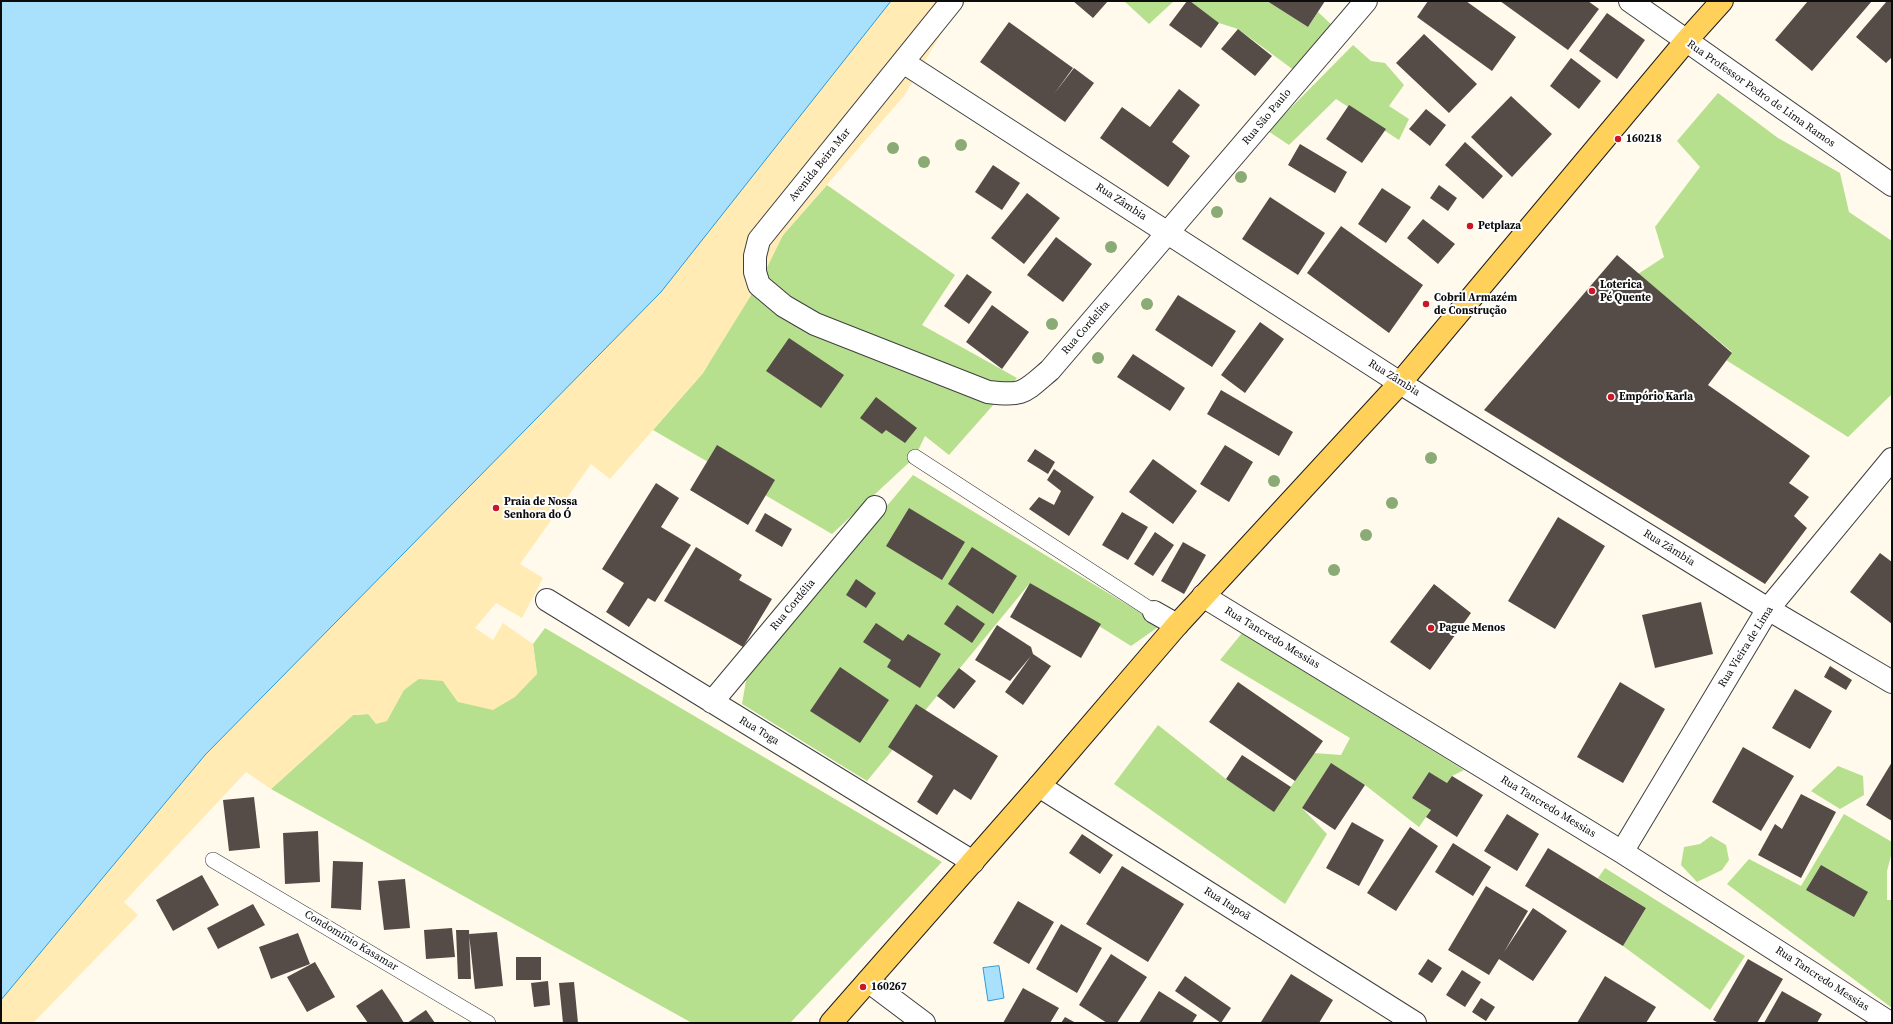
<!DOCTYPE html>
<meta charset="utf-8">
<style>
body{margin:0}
#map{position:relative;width:1893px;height:1024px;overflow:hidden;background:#fffaeb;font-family:"Source Serif 4",serif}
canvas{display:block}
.frame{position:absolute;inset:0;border:2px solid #0c0c0c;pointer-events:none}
</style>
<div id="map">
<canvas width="1893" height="1024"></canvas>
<div class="frame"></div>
</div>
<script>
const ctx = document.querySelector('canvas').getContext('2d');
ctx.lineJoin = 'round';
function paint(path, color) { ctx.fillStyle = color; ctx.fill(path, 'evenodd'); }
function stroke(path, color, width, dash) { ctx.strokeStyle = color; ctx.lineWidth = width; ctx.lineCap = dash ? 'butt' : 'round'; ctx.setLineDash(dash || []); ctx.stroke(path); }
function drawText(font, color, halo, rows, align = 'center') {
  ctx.font = font + ' "Source Serif 4",serif'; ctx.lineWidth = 4; ctx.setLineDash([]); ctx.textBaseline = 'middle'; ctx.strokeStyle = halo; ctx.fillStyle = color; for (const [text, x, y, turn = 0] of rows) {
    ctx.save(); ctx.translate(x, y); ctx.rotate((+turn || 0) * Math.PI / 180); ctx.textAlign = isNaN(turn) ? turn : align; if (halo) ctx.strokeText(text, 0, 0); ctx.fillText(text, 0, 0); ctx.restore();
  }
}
paint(new Path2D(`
 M1124,1H1174L1149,24Z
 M1190,1H1267L1308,27L1318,12L1333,26L1295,71L1238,29L1219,23Z
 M1353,45L1371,61L1385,63L1404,85L1389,106L1409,119L1399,140L1336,99L1289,145L1268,131Z
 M1718,93L1778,138L1840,173L1849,212L1892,241V394L1848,437L1726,360L1732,352L1638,274L1664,257L1655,227L1700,167L1677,141Z
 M827,185L955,275L922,325L1017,378L949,455L925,436L915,457L832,534L653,430L703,373L783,235Z
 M913,475L1161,625L1131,646L1030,583L867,781L742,704L747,675L815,591Z
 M545,628L942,862L790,1023H692L271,789L353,715L368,714L404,690L417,671L443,681L458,702L537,674L533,644Z
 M1242,633L1464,770L1452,776L1447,783L1429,772L1412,798L1431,810L1419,827L1365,785L1331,764L1302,808L1327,834L1285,904L1114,784L1158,725L1226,779L1274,811L1314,753L1341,755L1350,738L1220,660Z
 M1838,766L1863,776L1864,795L1840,809L1811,791Z
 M1844,814L1892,842V852L1887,871V900H1892V1008L1727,884L1749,859L1801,886Z
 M1711,836L1726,845L1729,860L1722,870L1697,882L1681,865L1684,847L1700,844Z
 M1605,868L1745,956L1710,1010L1623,946L1646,908L1598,878Z`), '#b6e08e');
paint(new Path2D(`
 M883,1H966L950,19L904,96L783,235L763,276L703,373L610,479L591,464L520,564L543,578L522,618L496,603L475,628L493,640L503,623L533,644L537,674L515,697L493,710L458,702L443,681L419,679L404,690L387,721L376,724L368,714L353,715L271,789L246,772L124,902L138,915L33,1023H1V977L177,778Z`), '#ffebb3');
const water = new Path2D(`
 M1,1H891L661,292L205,755L1,1000Z
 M999,966L1004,998L988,1001L983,968Z`);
paint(water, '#a9e1fd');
stroke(water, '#299bdb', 1);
paint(new Path2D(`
 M1073,1H1108L1093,18Z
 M1187,1H1190L1219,23L1201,48L1169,25Z
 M1267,1H1325L1308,27Z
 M1428,1H1466L1516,37L1492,71L1417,17Z
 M1500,1H1588L1599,9L1568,50Z
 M1808,1H1872L1812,71L1775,40Z
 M1887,1H1892V57L1886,63L1856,37Z
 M1607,13L1645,40L1617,79L1579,51Z
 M1009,22L1073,68L1054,94L1074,68L1094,83L1065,122L980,62Z
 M1238,29L1272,56L1255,76L1221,49Z
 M1424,34L1477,84L1449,113L1396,63Z
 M1571,58L1601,81L1579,109L1550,86Z
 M1179,89L1200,105L1172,142L1190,156L1168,187L1100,138L1122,107L1150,127Z
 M1511,96L1552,134L1512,177L1471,137Z
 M1349,105L1386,129L1362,163L1326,139Z
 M1426,109L1446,125L1430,146L1409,129Z
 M1465,142L1503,176L1483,199L1445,165Z
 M1300,144L1347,172L1335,193L1288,165Z
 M993,165L1020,183L1002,210L975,192Z
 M1439,185L1457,198L1448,211L1430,198Z
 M1382,188L1411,207L1386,243L1358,224Z
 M1027,193L1060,218L1024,264L991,238Z
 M1270,197L1325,233L1298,275L1242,239Z
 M1423,219L1455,244L1438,264L1407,238Z
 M1341,226L1423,285L1389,333L1307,273Z
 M1056,237L1092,264L1063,302L1027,275Z
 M1617,255L1732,353L1708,385L1810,456L1789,483L1809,497L1794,516L1807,528L1765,584L1484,410Z
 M967,274L992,292L969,324L944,306Z
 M1178,295L1236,331L1212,367L1155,330Z
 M992,305L1029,332L1002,369L966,342Z
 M1260,322L1284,339L1245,393L1221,375Z
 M789,338L844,375L821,408L766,371Z
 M1133,354L1185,388L1170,411L1117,377Z
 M1221,390L1293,432L1279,456L1207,414Z
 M876,397L917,428L905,443L886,430L882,434L860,418Z
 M717,445L775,480L748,525L690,490Z
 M1225,445L1253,462L1229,502L1200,484Z
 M1035,449L1055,462L1048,474L1027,461Z
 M1153,459L1197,491L1173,524L1129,492Z
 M1054,469L1094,497L1069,536L1029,509L1039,497L1054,505L1061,491L1047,480Z
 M656,483L679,498L661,527L691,545L655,602L648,598L629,627L606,612L624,583L602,569Z
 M909,508L965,542L942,580L886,546Z
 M1122,512L1148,527L1128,560L1102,545Z
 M765,513L792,529L782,547L755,531Z
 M1558,517L1605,546L1555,629L1508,601Z
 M1155,532L1174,545L1153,576L1134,564Z
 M1183,542L1206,555L1184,594L1161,581Z
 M696,547L742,575L739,580L772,599L743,647L664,601Z
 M972,547L1017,576L993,614L948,584Z
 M1880,553L1892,562V624L1850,592Z
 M856,579L876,593L866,608L846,595Z
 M1030,583L1101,624L1081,658L1010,617Z
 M1434,584L1471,613L1430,670L1390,642Z
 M1701,602L1713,654L1655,668L1642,615Z
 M957,605L985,624L972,643L944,624Z
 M876,623L903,641L908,634L941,654L920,688L887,667L891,660L863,642Z
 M997,625L1031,647L1033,654L1051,666L1023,705L1005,692L1031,656L1010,681L975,660Z
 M1830,666L1852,680L1846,690L1824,677Z
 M840,667L889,700L860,743L810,711Z
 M959,668L976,681L954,709L937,696Z
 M1238,682L1323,741L1295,781L1209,722Z
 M1620,682L1665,709L1623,783L1577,757Z
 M1795,689L1832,711L1810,749L1772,728Z
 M916,704L998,756L971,800L954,789L937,815L917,802L933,776L888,747Z
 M1743,747L1794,776L1761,831L1712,802Z
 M1242,755L1291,787L1274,812L1226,779Z
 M1892,762V821L1866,805Z
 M1331,763L1365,785L1335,830L1302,808Z
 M1429,772L1447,783L1452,776L1483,795L1457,837L1426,817L1431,810L1412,798Z
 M1801,794L1836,812L1801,878L1758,855L1775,824L1782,829Z
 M254,797L260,848L229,851L223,800Z
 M1507,814L1539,834L1517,871L1484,851Z
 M1352,822L1384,840L1359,886L1326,868Z
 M1410,827L1438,846L1396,911L1367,893Z
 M318,831L320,882L285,884L283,833Z
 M1082,834L1113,855L1100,874L1069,853Z
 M1453,843L1491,867L1473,896L1435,872Z
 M1548,848L1646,908L1623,946L1525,886Z
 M333,861L363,862L361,910L331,908Z
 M1821,865L1868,892L1854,917L1806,890Z
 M1122,866L1184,904L1148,962L1086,924Z
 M202,875L219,905L173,931L156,900Z
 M405,879L410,928L384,930L378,881Z
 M1486,886L1528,911L1504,952L1533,908L1567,931L1533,981L1499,959L1489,975L1448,950Z
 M1018,901L1054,922L1029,964L993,943Z
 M253,904L265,925L218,949L207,928Z
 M1061,924L1102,948L1077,993L1036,969Z
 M452,928L455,957L426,959L424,930Z
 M456,930H469L471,979H458Z
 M497,932L503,986L475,989L469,934Z
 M298,933L310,964L271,979L259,947Z
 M1111,954L1147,977L1117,1023H1107L1079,1005Z
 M516,957H541V980H516Z
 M1428,959L1442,968L1432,983L1418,974Z
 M1748,959L1783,979L1757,1023H1719L1713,1020Z
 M315,962L335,997L307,1012L287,977Z
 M1462,970L1481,982L1465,1007L1446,995Z
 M1291,974L1333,1000L1319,1023H1263L1261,1022Z
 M1185,976L1231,1008L1221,1023L1175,991Z
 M1605,976L1656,1007L1646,1023H1577Z
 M548,981L550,1005L534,1007L531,983Z
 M574,982L578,1023H563L559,983Z
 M1023,988L1059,1008L1050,1023H1003Z
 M382,989L398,1013L404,1023H368L356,1006Z
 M1159,991L1197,1015L1192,1023H1139Z
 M1782,991L1822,1014L1817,1023H1764Z
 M1481,998L1495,1007L1486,1021L1472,1012Z
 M426,1010L435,1023H407Z
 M1065,1017L1076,1023H1061Z`), '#564c47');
const service = new Path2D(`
 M915,457L1154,612
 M213,860L488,1023`);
const minor = new Path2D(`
 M952,1L759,240L755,256V272L759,285L784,306L815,324L988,392C1024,396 1023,393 1050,370L1366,1
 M1630,1L1892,185
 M903,62L1400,383L1768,609L1892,682
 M1203,596L1622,852L1890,1023
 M547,600L973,862
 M1154,612L1177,625
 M712,702L875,507
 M1039,786L1415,1023
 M1622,852L1768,609L1892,459
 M868,981L924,1023`);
const primary = new Path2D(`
 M831,1023L1039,786L1177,625L1400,383L1686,41L1722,1`);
stroke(service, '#3f3f3f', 16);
stroke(minor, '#3f3f3f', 24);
stroke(primary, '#1d1d1d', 24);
stroke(service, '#fff', 15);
stroke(minor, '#fff', 22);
stroke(primary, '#ffd15b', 22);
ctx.fillStyle = '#8aab76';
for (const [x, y] of [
 [961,145],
 [893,148],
 [924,162],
 [1241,177],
 [1217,212],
 [1111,247],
 [1147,304],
 [1052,324],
 [1098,358],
 [1431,458],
 [1274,481],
 [1392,503],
 [1366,535],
 [1334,570]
]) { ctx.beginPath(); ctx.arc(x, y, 6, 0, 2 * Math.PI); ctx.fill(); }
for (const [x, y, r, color] of [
 [1618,139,4,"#ca1625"],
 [1470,226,4,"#ca1625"],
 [1592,291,4,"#ca1625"],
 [1426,304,4,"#ca1625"],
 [1611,397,4,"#ca1625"],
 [496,508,4,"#ca1625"],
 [1431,628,4,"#ca1625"],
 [863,987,4,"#ca1625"]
]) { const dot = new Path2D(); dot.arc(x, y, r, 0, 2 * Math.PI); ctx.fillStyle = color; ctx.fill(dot); stroke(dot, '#fff', 1.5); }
drawText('11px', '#0c0c0c', '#fff', [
 ["Rua Professor Pedro de Lima Ramos",1761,94,35],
 ["Rua São Paulo",1267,117,-50],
 ["Avenida Beira Mar",820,165,-51],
 ["Rua Zâmbia",1121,202,33],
 ["Rua Cordelita",1086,328,-49],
 ["Rua Zâmbia",1394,378,32],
 ["Rua Zâmbia",1669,548,32],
 ["Rua Cordélia",793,605,-50],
 ["Rua Tancredo Messias",1272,638,31],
 ["Rua Vieira de Lima",1746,647,-58],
 ["Rua Toga",759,731,31],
 ["Rua Tancredo Messias",1548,807,31],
 ["Rua Itapoã",1227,904,32],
 ["Condomínio Kasamar",351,941,31],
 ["Rua Tancredo Messias",1822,979,33]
]);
drawText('bold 11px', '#0c0c0c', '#fff', [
 ["160218",1626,139],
 ["Petplaza",1478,226],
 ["Loterica",1600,285],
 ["Pé Quente",1600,298],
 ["Cobril Armazém",1434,298],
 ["de Construção",1434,311],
 ["Empório Karla",1619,397],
 ["Praia de Nossa",504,502],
 ["Senhora do Ó",504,515],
 ["Pague Menos",1439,628],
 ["160267",871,987]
], 'left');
</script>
